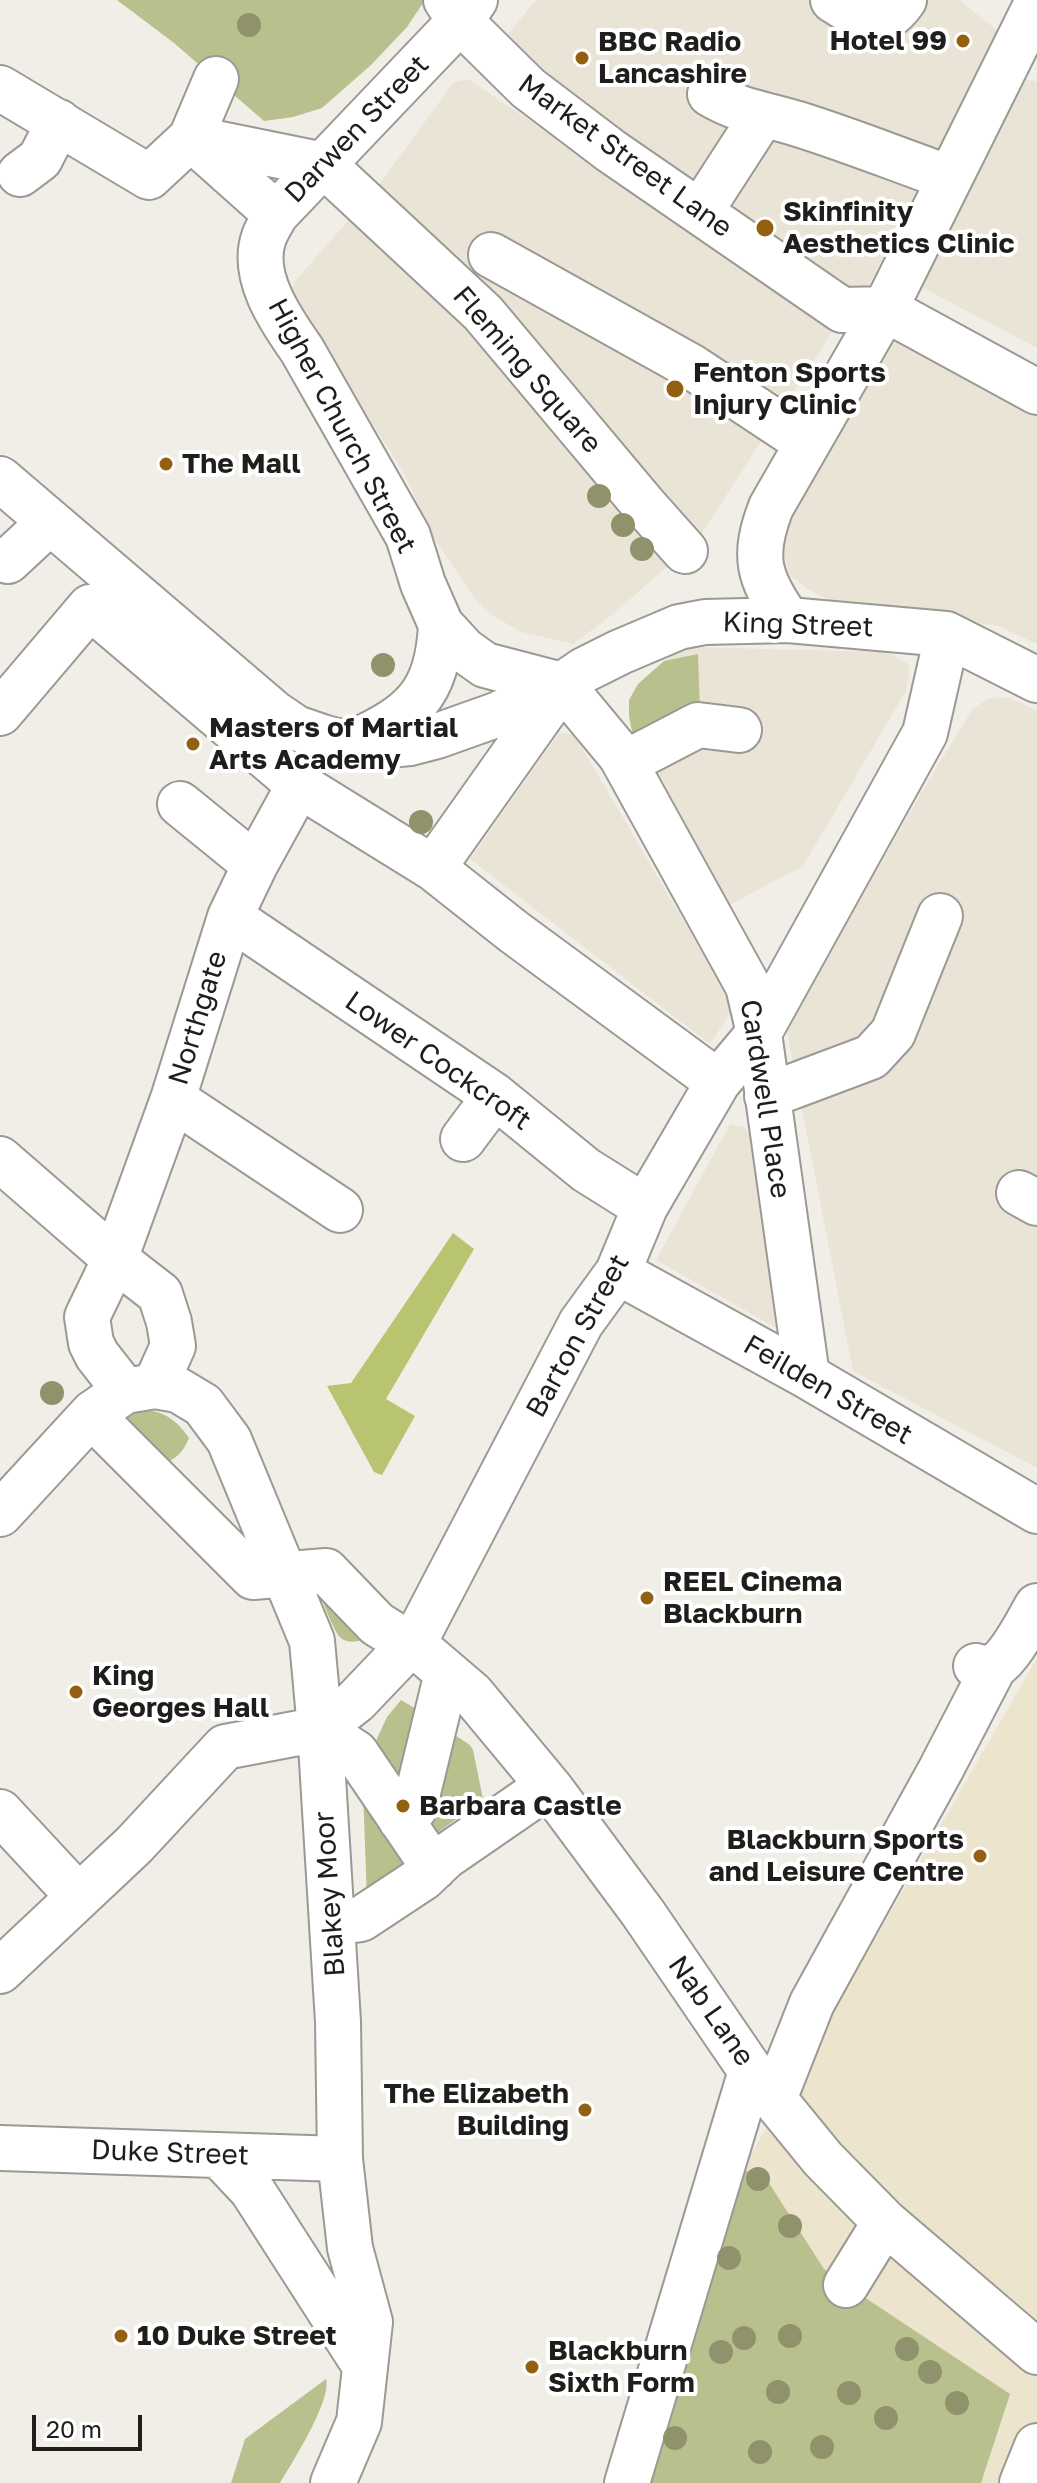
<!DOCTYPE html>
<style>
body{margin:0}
#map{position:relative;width:1037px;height:2483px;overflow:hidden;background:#f1eee8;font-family:"Golos Text",sans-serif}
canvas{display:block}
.scale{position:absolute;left:32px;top:2415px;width:110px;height:36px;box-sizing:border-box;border:4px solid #1f1e1c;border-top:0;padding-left:10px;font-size:24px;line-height:28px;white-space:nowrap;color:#1f1e1c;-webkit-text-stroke:6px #fff;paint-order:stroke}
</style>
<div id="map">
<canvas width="1037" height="2483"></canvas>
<div class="scale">20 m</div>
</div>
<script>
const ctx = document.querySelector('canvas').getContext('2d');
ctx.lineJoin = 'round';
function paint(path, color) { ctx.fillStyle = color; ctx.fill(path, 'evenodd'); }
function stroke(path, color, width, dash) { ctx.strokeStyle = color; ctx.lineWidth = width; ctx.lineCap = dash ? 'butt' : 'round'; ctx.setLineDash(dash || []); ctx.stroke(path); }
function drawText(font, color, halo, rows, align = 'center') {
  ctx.font = font + ' "Golos Text",sans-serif'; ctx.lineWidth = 8; ctx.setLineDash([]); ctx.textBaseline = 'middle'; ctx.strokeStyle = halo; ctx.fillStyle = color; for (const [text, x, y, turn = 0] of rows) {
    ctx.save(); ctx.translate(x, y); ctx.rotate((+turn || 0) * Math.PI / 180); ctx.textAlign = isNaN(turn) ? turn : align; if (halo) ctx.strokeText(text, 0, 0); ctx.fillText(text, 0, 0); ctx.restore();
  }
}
paint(new Path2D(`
 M536,0H959L998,31L863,297L738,227L498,46Z
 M1024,78L1037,82V348L916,284Z
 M468,79L836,326L696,542L608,618L573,644L521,632L492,615L475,599L433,537L403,471L292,300V289L296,280L376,189L454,82Z
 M886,332L1037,409V644L998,626L833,602L809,590L789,574L780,544V527Z
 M685,647L888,652L908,664L910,670L906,691L803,866L718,911L629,716V700L638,684L671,655Z
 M1008,697L1037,711V1468L853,1371L786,1027L927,783L972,710L987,699Z
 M559,733L574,734L734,1007L710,1044L470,859Z
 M730,1124L744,1127L756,1142L785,1333L656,1260Z`), '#eae4d7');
paint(new Path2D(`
 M1037,1658V2483H644L741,2172Z`), '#ede4ce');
paint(new Path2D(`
 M117,0H425L407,27L371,65L322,108L293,117L264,121L174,43Z
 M698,654L700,711L635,746L629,716V700L638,684L664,661Z
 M141,1410C163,1410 177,1420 189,1438C184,1450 179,1456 168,1462L120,1421Z
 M314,1578L368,1638C359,1641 351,1644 342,1639C332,1632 320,1591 314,1578Z
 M401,1700L423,1713L406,1794L374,1745L387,1717Z
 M447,1730L470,1745L473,1750L483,1799L436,1834L424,1820Z
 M363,1789L414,1866L367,1902Z
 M760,2169L824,2269L846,2285L1010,2394L981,2483H644L741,2172Z
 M326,2379C332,2400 292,2463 280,2483H231L245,2439Z`), '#b8c08e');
paint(new Path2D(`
 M453,1233L474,1249L386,1399L415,1416L382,1475L374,1472L327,1386L351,1383Z`), '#b8c470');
const minor = new Path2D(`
 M446,0L460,21L528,88L611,151L842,310L885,309L1037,392
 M475,0L460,21L276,214C272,221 267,229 264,237C250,276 281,320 302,350L408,536L423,584L441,625L464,650L485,665L562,685
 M833,0C862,18 880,34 904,0
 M0,88L149,177L191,138L216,79
 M710,94C740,112 766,114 798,124C849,140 899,160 950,178
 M191,138L324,165L483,313L644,505L685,551
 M193,140L276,214
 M20,174L40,159L59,122
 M700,212L762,116
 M491,255L692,367L807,443
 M0,479L274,713L296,728L325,738L350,744L378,746L410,743L437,736L496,715L562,685L584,670L620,652L679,627L705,622L788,620L946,634L1037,680
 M8,561L50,522
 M788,620C758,578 752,556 771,507L885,309L1037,3
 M562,685L621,756L748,986L759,1033L807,1376
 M0,713L90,607L299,785L433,868L514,932L718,1082
 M352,743C413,715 437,695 441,625
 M625,763L698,725L739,730
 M180,804L255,865
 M433,868L561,687
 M230,917L495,1096L586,1170L645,1207
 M767,1096L871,1057L893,1033L940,916
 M173,1099L340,1210
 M463,1139L495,1096
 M0,1159L115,1259L160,1294L169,1322L173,1346L155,1386
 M1019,1193L1037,1203
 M618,1272L807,1376L1037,1511
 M125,1391L97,1355L91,1343L87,1317L115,1259L173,1099L230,917L255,865L299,785
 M93,1413L97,1421L253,1577L326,1571L377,1624L424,1653L472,1694L551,1789L643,1913L751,2071L823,2159L885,2222L1037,2352
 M0,1514L93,1413L125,1391L155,1386L178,1390L203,1405L229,1440L312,1641L320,1729L338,2022L340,2159L350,2248L370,2322L359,2422L333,2483
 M976,1666C982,1668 988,1670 995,1666C1011,1656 1027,1623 1037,1606
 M320,1729L356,1701L417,1637L581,1323L618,1272L645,1207L718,1082L759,1033L925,733L947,636
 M0,1812L79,1897
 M401,1820L414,1809L447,1673
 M333,1923L361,1919L423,1878L445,1857L548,1786
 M0,1971L134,1845L225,1747L320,1729L356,1753L434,1868
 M774,2099L812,2003L941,1769L995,1665
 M0,2148L340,2159
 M219,2155L252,2190L365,2366
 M846,2285L885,2222
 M627,2483L751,2071
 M1022,2483L1037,2446`);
stroke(minor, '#9b9993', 48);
stroke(minor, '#fff', 44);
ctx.fillStyle = '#90926b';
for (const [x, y] of [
 [249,25],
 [599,496],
 [623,525],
 [642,549],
 [383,665],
 [421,822],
 [52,1393],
 [758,2179],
 [790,2226],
 [729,2258],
 [790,2336],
 [744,2338],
 [907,2349],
 [721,2352],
 [930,2372],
 [778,2392],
 [849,2393],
 [957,2403],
 [886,2418],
 [675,2438],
 [822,2447],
 [760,2452]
]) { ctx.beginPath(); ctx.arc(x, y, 12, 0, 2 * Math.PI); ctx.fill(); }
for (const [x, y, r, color] of [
 [963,41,8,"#936012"],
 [582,58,8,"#936012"],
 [765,228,10,"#936012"],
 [675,389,10,"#936012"],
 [166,464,8,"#936012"],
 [193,744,8,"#936012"],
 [647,1598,8,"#936012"],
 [76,1692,8,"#936012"],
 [403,1806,8,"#936012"],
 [980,1856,8,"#936012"],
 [585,2110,8,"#936012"],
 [121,2336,8,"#936012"],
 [532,2367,8,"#936012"]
]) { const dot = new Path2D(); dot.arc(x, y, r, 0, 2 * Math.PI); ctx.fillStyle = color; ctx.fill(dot); stroke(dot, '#fff', 3); }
drawText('bold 28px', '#1f1e1c', '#fff', [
 ["Hotel 99",947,41,"right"],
 ["BBC Radio",598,42],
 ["Lancashire",598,74],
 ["Skinfinity",783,212],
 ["Aesthetics Clinic",783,244],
 ["Fenton Sports",693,373],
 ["Injury Clinic",693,405],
 ["The Mall",182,464],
 ["Masters of Martial",209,728],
 ["Arts Academy",209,760],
 ["REEL Cinema",663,1582],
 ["Blackburn",663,1614],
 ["King",92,1676],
 ["Georges Hall",92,1708],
 ["Barbara Castle",419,1806],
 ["Blackburn Sports",964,1840,"right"],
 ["and Leisure Centre",964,1872,"right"],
 ["The Elizabeth",569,2094,"right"],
 ["Building",569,2126,"right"],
 ["10 Duke Street",137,2336],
 ["Blackburn",548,2351],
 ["Sixth Form",548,2383]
], 'left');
drawText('28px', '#1f1e1c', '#fff', [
 ["Darwen Street",357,129,-46],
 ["Market Street Lane",625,156,36],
 ["Fleming Square",527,370,49],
 ["Higher Church Street",342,426,62],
 ["King Street",798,625,2],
 ["Northgate",198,1018,-73],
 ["Lower Cockcroft",438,1061,35],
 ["Cardwell Place",765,1099,81],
 ["Barton Street",578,1336,-61],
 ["Feilden Street",828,1390,30],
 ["Blakey Moor",330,1894,-94],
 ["Nab Lane",711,2011,55],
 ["Duke Street",170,2153,2]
]);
</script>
